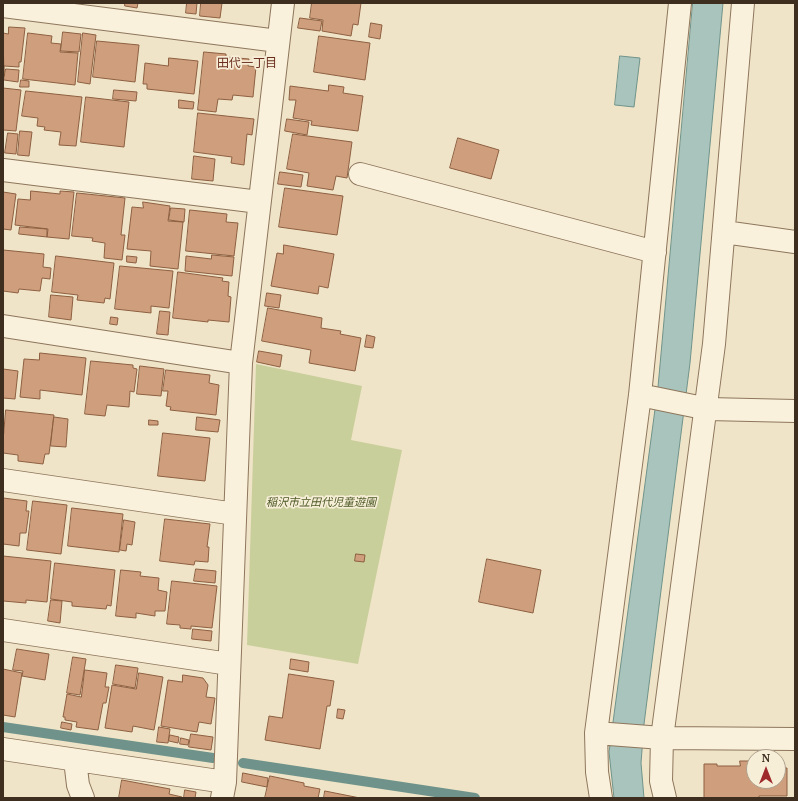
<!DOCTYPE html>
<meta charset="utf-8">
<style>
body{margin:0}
#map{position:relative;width:798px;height:801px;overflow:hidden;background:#f0e4c8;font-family:"PT Serif",serif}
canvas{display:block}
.frame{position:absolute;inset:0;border:4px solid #3d2e20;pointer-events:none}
.north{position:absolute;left:746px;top:749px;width:40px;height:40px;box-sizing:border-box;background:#f7eed8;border:1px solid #ada18e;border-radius:50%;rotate:0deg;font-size:11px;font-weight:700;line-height:16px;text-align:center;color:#3d2e20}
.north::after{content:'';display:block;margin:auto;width:14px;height:18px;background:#9e2a2b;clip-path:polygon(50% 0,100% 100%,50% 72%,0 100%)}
</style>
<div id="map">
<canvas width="798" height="801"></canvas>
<div class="frame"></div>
<div class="north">N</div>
</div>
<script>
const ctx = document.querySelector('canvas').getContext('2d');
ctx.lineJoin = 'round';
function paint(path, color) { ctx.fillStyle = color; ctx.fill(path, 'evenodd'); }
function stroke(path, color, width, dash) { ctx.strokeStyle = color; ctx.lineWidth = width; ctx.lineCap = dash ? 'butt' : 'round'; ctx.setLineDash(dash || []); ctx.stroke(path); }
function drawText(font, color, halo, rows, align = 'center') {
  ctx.font = font + ' "PT Serif","Noto Sans JP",serif'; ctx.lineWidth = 3.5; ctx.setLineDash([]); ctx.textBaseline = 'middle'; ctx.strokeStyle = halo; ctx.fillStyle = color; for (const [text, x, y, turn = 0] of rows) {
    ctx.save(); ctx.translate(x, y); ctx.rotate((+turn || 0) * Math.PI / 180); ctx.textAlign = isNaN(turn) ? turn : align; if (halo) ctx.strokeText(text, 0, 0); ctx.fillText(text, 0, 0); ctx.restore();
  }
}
paint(new Path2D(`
 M256,364L362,386L351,440L402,450L358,664L247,645Z`), '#c9cf9b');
const water = new Path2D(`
 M693,3H723L690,363L644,724L641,763L644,798H614L609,752L658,387Z
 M620,56L640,58L634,107L615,105Z`);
paint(water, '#a9c4bc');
stroke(water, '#6f938a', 1);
stroke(new Path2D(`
 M3,727L213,758
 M243,763L475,798`), '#6f938a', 10);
const building = new Path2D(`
 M125,3H138L137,8L125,6Z
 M187,3H197L196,14L186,13Z
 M201,3H222L220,18L200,16Z
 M312,3H361L358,25L353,24L351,36L322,31L323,20L310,18Z
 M300,18L322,21L320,31L298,28Z
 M371,23L382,25L380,39L369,37Z
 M9,27L25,28L21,62H19V67L4,66V76L3,33L8,34Z
 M63,32L81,34L79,52L61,51Z
 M28,33L52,36L51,43L61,44L60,52L78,53L75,85L23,79Z
 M83,33L96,35L90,84L78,82Z
 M319,36L370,43L365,80L314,72Z
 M97,41L139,45L135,82L93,77Z
 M204,52L226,54V57L249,59L248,66L256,67L253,97L233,95L232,100L218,99L216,112L198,110Z
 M169,58L198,61L194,94L147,89V84H143L145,63L168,66Z
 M6,69L19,70L18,82L4,80Z
 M21,80L29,81V87H20Z
 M329,85L344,87L343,93L363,96L358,131L311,125L312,121L293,118L296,100H289L290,86L328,91Z
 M3,88L21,90L16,131L3,130Z
 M114,90L137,92L136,101L113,99Z
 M26,91L82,97L76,146L59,145L61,132L44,130L45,127L37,126L38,118L22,116Z
 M86,97L129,102L124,147L81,142Z
 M179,100L194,102L193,109L179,108Z
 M198,113L254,119L252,135L247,134L244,165L231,163L232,157L194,152Z
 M287,119L309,122L307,135L285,131Z
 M20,131L32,132L29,156L18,155Z
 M8,133L18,134L16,154L5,153Z
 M293,134L352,142L347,178L336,176L333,190L307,186L309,173L287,169Z
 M458,138L499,150L491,179L450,168Z
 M194,156L215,159L213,181L192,179Z
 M280,172L303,175L301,187L278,184Z
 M285,188L343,196L337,235L279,227Z
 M31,191L60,194V191L74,192L69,239L47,237L48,229L15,225L18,199L30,200Z
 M3,192L16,194L11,230L3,229Z
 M77,193L125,198L121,235H125L122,260L104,258L105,243L92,241L93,238L72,236Z
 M143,202L170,206L168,221L183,222L178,269L150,266L151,251L127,249L132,207L143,208Z
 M171,208L185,209L184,222L169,220Z
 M190,210L227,214L226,222L238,223L234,256L186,251Z
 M20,227L47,229V237L19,234Z
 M284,245L334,254L328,288L319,286L318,294L271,286L277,253L283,254Z
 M3,250L44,254L43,267L51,268L50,279L42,278L40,291L19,289L18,293L3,291Z
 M212,255L234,257L232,276L185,271L186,256L211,259Z
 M56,256L114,263L110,299L105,298L104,303L77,300L78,295L52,292Z
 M127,256L137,257L136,263L127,262Z
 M120,266L173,271L169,308L151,306V313L115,309Z
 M178,272L223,278L222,281L229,282L228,296L231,297L229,322L208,320V322L173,318Z
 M267,293L281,295L279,308L265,306Z
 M51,295L73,297L71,320L49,317Z
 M268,308L322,318L321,328L341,331L340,334L361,338L355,371L309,363L311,350L262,341Z
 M160,311L170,312L168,335L157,334Z
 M111,317L118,318L117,325L110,324Z
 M367,335L375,337L373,348L365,347Z
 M259,351L282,355L280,367L257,362Z
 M40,353L86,358L82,395L40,390V399L20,397L24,359L39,360Z
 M91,361L133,365V368L137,369L134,392L130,391L129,407L107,405L105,416L85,414Z
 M140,366L164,369L161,396L137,394Z
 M3,369L18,371L15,399L3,398Z
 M166,370L210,375L209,383L219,385L216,415L170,410L171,407L166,406L168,391H163Z
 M6,410L54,415L49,454H45L43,464L18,461V455L3,453V442Z
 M54,417L68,419L66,447L51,446Z
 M197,417L220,420L218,432L196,430Z
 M149,420L158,421V425H149Z
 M163,433L210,438L205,481L158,476Z
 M3,498L27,501L26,511H29L26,533H20L19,546L3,544Z
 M33,501L67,505L61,554L27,550Z
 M72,508L123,514L119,552L68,546Z
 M165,519L210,524L207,547H209L208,562L195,561L194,565L160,561Z
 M124,520L135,522L132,545L127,544L126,551L120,550Z
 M356,554L365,555L364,562L355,561Z
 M3,556L51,561L47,602L26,600V603L3,601Z
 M487,559L541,570L533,613L479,602Z
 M55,563L115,570L111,606L107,605L106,609L72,606V602L51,599Z
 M196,569L216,571L215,583L194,581Z
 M121,570L141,572L140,576L159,578L158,590L167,592L165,611H155V616L136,613V618L116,616Z
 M172,581L217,586L212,628L191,626V629L180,628V625L167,624Z
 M51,600L62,601L60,623L48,621Z
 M193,629L212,631L211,641L192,639Z
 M17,649L49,654L45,680L22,676L23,671L13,670Z
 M73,657L86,659L80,695L67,693Z
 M291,659L309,662L308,672L290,669Z
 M116,665L138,668L135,688L113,684Z
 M3,669L22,673L15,717L3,715Z
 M85,670L107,673L105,687H109L106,703H103L98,730L76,727L77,722L65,720V717H63L67,694L81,697Z
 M139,673L163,677L154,730L133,726L132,732L105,728L112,685L136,689Z
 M289,674L334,681L330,706H327L320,749L265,740L269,716L282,718Z
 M183,675L203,678L208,685L206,697L215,698L211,724L199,722L197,732L161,726L168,680L182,682Z
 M338,709L345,710L343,719L337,718Z
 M62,722L72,724L71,730L61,728Z
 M159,727L170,729L168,743L157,742Z
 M191,734L213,737L211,750L189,747Z
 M170,735L179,737L178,743L169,741Z
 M181,738L189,740L188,745L180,744Z
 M740,761H754V781H778V768H787V796H759V798H704V764H717V766H740Z
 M243,773L268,778L267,787L242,782Z
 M270,776L304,783V786L320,789L318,798H265Z
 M122,780L170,789L169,794L182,797V798H119Z
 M185,790L196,792L195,798H184Z
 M325,791L360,798H324Z`);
paint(building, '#cf9f7d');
stroke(building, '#8d5f41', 1);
const minor = new Path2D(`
 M3,6L278,41
 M3,170L259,202
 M360,174L655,252
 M724,232L795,242
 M3,326L241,363
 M640,395L708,409L795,411
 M3,480L235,514
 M3,630L229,664
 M596,733L662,738L795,739
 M3,749L225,782
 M75,760L78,785L83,798
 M222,798L225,782L241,363L283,3
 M601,798L597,772L596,733L640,395L680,3
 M665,798L661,781L662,738L714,344L743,3`);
stroke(minor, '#8d765c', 24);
stroke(minor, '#faf1dc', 22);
drawText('italic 11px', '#4d5a26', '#f7eed8', [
 ["稲沢市立田代児童遊園",321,503]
]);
drawText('12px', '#6b2e1e', '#f7eed8', [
 ["田代一丁目",247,64]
]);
</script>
